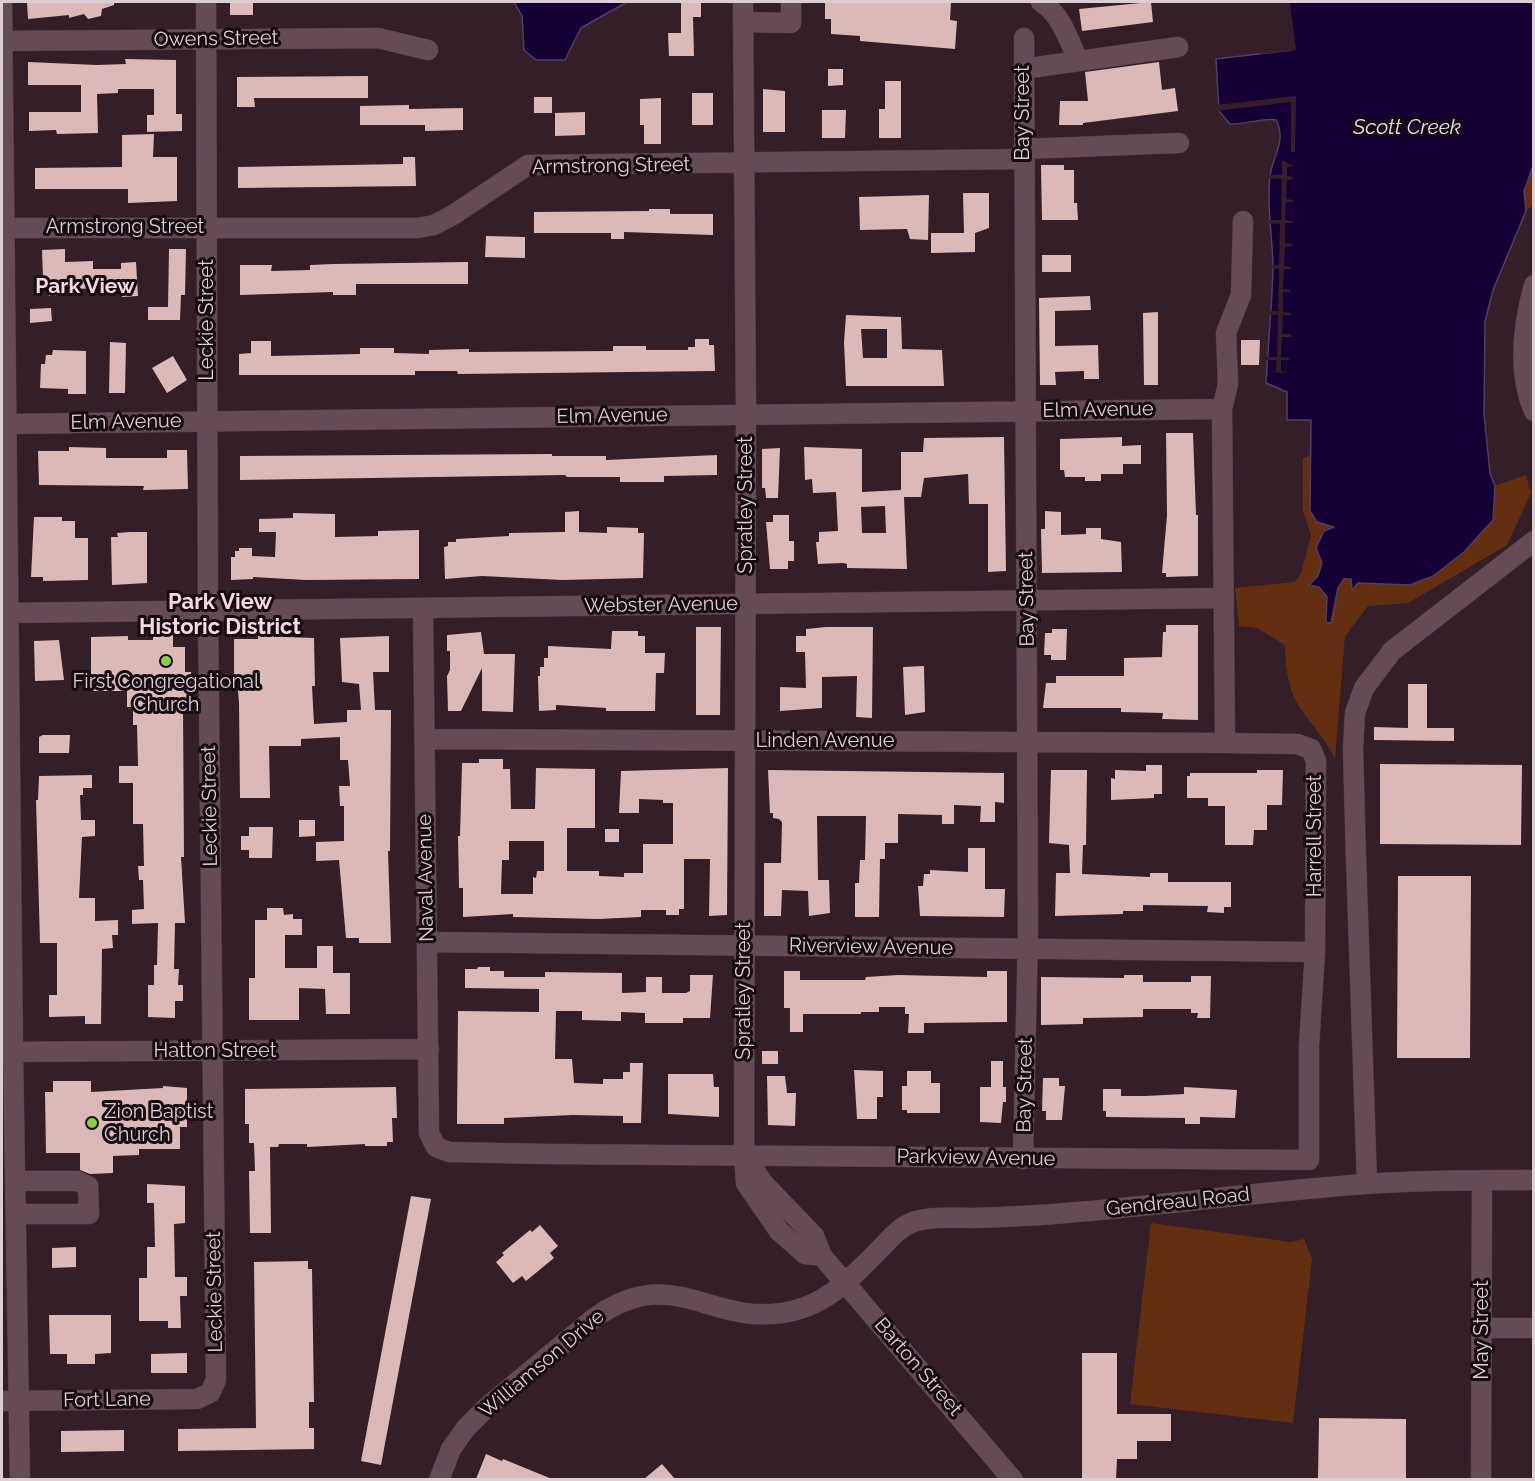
<!DOCTYPE html>
<style>
body{margin:0}
#map{position:relative;width:1535px;height:1481px;overflow:hidden;background:#341e28;font-family:Raleway,sans-serif}
canvas{display:block}
.frame{position:absolute;inset:0;border:3px solid #ddced4;pointer-events:none}
</style>
<div id="map">
<canvas width="1535" height="1481"></canvas>
<div class="frame"></div>
</div>
<script>
const ctx = document.querySelector('canvas').getContext('2d');
ctx.lineJoin = 'round';
function paint(path, color) { ctx.fillStyle = color; ctx.fill(path, 'evenodd'); }
function stroke(path, color, width, dash) { ctx.strokeStyle = color; ctx.lineWidth = width; ctx.lineCap = dash ? 'butt' : 'round'; ctx.setLineDash(dash || []); ctx.stroke(path); }
function drawText(font, color, halo, rows, align = 'center') {
  ctx.font = font + ' Raleway,sans-serif'; ctx.lineWidth = 6; ctx.setLineDash([]); ctx.textBaseline = 'middle'; ctx.strokeStyle = halo; ctx.fillStyle = color; for (const [text, x, y, turn = 0] of rows) {
    ctx.save(); ctx.translate(x, y); ctx.rotate((+turn || 0) * Math.PI / 180); ctx.textAlign = isNaN(turn) ? turn : align; if (halo) ctx.strokeText(text, 0, 0); ctx.fillText(text, 0, 0); ctx.restore();
  }
}
paint(new Path2D(`
 M1533,153V205L1526,211L1518,206Z
 M1311,455L1319,519L1335,527L1344,579L1351,578L1353,589L1358,583L1410,585L1433,576L1464,552L1493,520L1495,486L1526,475L1531,493L1507,545L1408,603L1368,606L1345,636L1335,758C1307,708 1286,710 1285,645L1257,628L1239,626L1235,588L1295,582L1301,573L1311,535L1303,511V458Z
 M1151,1223L1291,1242L1304,1239L1312,1259L1293,1423L1130,1404Z`), '#632f10');
const water = new Path2D(`
 M514,2H627L581,28L565,60H536L524,50L522,16Z
 M1285,2H1533V166L1524,191L1526,211L1493,290L1485,322L1484,414L1490,473L1495,486L1493,520L1464,552L1433,576L1410,585L1358,583L1352,590L1351,579H1344L1338,588L1331,623L1326,622L1327,597L1319,587L1309,585L1318,576L1322,563L1316,548L1324,531L1334,527L1317,522L1310,511L1311,420H1287V392L1266,383C1268,345 1272,307 1273,268C1273,238 1266,206 1270,176C1273,155 1287,141 1276,120C1267,117 1243,125 1230,124L1219,111L1216,59L1292,50Z`);
paint(water, '#150035');
stroke(water, '#513e65', 1.5);
paint(new Path2D(`
 M1283,2H1290L1296,50L1259,54V51L1289,47Z
 M1296,96L1295,152H1291V102L1216,111V105Z
 M1282,160L1292,165V167H1287V176L1293,177V179L1287,180L1286,199L1293,200V202H1286L1285,220L1293,221V223H1285V243L1292,244V246L1285,247L1284,266L1291,267V269H1284L1283,289L1290,290V292H1283V312L1291,313V315H1283L1282,334H1291V337H1282L1281,357L1289,358V360H1281V371L1289,373L1270,372L1276,371V360H1265V357H1277L1278,315H1267V311H1278L1279,269L1270,268L1269,265H1279L1280,224L1268,223V220H1281L1282,179L1267,178V175H1282Z`), '#341e28');
paint(new Path2D(`
 M27,2H114V5L102,9L101,16L88,19L84,14L69,18V15L28,19Z
 M230,2H253V15H230Z
 M681,2H701V17H693L694,56H669L668,33H681Z
 M825,2H951L950,20L957,21L955,49L860,41V36L831,34V19H825Z
 M1151,2L1153,22L1082,31L1079,9Z
 M125,59L176,60V114H182V131L147,132V115H154V89H118V93L97,94L98,133L57,134L56,130L29,131V112H81V85H28V62L97,65L126,64Z
 M1159,62L1162,90L1175,88L1178,111L1083,123V125H1059L1060,101H1088L1085,72Z
 M828,69H843V85L828,86Z
 M368,76V98H254L255,107H237V77Z
 M885,81H901V138H879V109H885Z
 M763,89L785,91V132H763Z
 M692,93H713V125H692Z
 M534,97H552V113H534Z
 M661,98V144H644V125H640V99Z
 M409,105V109L463,108V130L425,131V125H360V106Z
 M822,110H846L845,138H822Z
 M585,112V135L555,136V113Z
 M154,134L153,157H177V201L128,203V189H35V168L122,167V135Z
 M403,157H415L416,186L238,188V167L403,164Z
 M1041,165H1064V170H1074V203H1077L1078,220H1042Z
 M963,193H989V228L975,233V252L931,253V233H964Z
 M929,195L928,240L910,239L907,229L860,230L859,197Z
 M649,209H670V214H713V235L624,232V239H611V233H534V212L649,211Z
 M486,236L525,237V258L485,257Z
 M65,249V262L93,261V269H121V263L136,262L138,296L122,297L121,288L67,289V295L49,296L48,277H43L42,250Z
 M169,249H186L185,295H181L180,320H148V307H168Z
 M1042,255H1071V272H1042Z
 M468,262V284H356V295H333V292L240,295V265H272L271,271L310,270V265L333,264Z
 M1090,296L1091,310L1055,311V346L1098,345L1099,379H1084V371L1055,372L1056,385H1040L1039,298Z
 M51,308L52,321L30,323V309Z
 M1158,312V385H1144L1143,313Z
 M846,315L901,317L902,349L942,350L944,386H846L844,342ZM861,329H887V358H863Z
 M695,339H709V345H714L715,371L458,374L457,371H415V375H239V354L251,353V341H271V356L360,354V348H394V353L429,354V350L469,349V352L613,351V346H646V350H688V347H695Z
 M1241,340H1260L1259,365H1241Z
 M110,342L126,343L125,393H109Z
 M53,350L86,351V394H68V389L40,388L41,364H45L46,355H52Z
 M173,356L187,380L167,393L152,368Z
 M1166,433H1193L1196,515H1198V576L1166,577V573H1162L1167,515Z
 M1004,437L1006,571L988,572V504H969L968,474L924,478L921,497H904L907,569L847,568V564L843,563L818,564L816,542H819V532L838,531L836,492L813,493L812,479L805,480L804,447L862,449V492L901,490V452H923L924,438ZM885,506L886,533H862L861,507Z
 M1122,437V446L1141,445V464H1123V474H1101V481H1085V477H1065L1064,470H1060V439Z
 M69,447L106,448V458H167V450H187L188,489L143,490L144,486L39,485L38,451H69Z
 M780,448L778,498H766L765,488H762V449Z
 M552,454V456H606V460L717,455V475L664,476V482H620V477H567L565,475L240,480V456Z
 M579,511V532L607,533V527L638,528V533H644L643,578L562,580L482,576L445,579L444,547L448,546V542H456V539L509,536V533L565,532V512Z
 M1045,511L1061,512V535L1086,534V528H1101V539L1121,542L1122,572L1042,573L1041,529H1045Z
 M293,513L335,514V537L378,536V531L419,530V579L306,580L253,577V579L231,580V557H235V551H239V548H252V556L275,557L276,532H259V519L293,518Z
 M773,515H789V541H794V561H788V569H770L766,522H773Z
 M34,517H62V521H75V538H88V580L43,581V577H31Z
 M130,532H147V583L112,585L111,537H118L117,533Z
 M1166,625H1198V720L1162,719L1163,713L1121,712V708H1043L1046,683H1056V676H1124V658L1162,657L1163,632H1166Z
 M696,627H721L720,715H696Z
 M826,627H873L872,718L856,717L857,676L822,677V708L780,711V687L806,688L805,652H796V636H806V629Z
 M1052,629H1067L1066,660H1051V655H1044L1045,633H1052Z
 M612,631H638V636H645V653H665L664,673H656L655,711H606V708L556,705V710L539,711L538,676H540V667H544V658H548V646L611,649Z
 M481,632L484,654H515L513,712L482,711V668L461,711H448L447,676L450,670V651H447V635Z
 M153,633H173V647H185V672H191V706H183L184,857H181L185,923H175L174,969H179L178,985H183V1001H175V1018L148,1017V985H154V965H157L158,923L132,924V910L144,909L143,880H139L138,866H144L143,824H133V783H119V766H138L137,725H133V707H127V691H91V637L128,636V640H153Z
 M258,636L314,638L315,686H312L314,724L347,722V710H361L359,684L342,682L340,638L389,636V672H373L375,710H391L390,851H388L391,943H359V938H346L339,860L316,861V842L344,841V806H340L339,786H350L348,760H340V737L301,739V746H269L270,798H240L239,703L237,678H234V639H258Z
 M59,640L64,680L35,681L34,641Z
 M924,666L925,712L905,715L903,667Z
 M1408,684H1427V728H1454V741L1374,740V727L1408,728Z
 M43,735H70L69,753H39V737Z
 M479,759H503V769H510L511,809H535L536,768L595,769V828H567V871H599V876L624,877V873H643V844H673V803H663V800L639,799V813H619L621,771L728,768L727,915L709,916L710,859H684V909H679V915H666V910H641V917L598,919L513,917V914L463,917V888H459L458,836H460L462,763H479ZM509,841H544V871H537L536,878L533,877V894H501L502,860H509Z
 M1380,764L1522,765L1521,845L1380,844Z
 M1146,765H1162V794H1154V798L1111,800V778L1115,779V770L1146,771Z
 M768,770L1004,773V803L995,802V822H980L981,806L954,805V824H942V815L898,814V843H885V859H880L879,917H855V883H859L860,860H865L866,816H817L818,880H829L830,913L809,916L808,891L782,890L781,916H764V863H781L782,822L779,819L773,818V813H770Z
 M1051,770H1087L1086,845H1083L1082,874L1150,877V873H1168V882H1231V907H1224V913L1207,912L1208,906L1143,905V911H1123V914L1055,916L1056,873H1070L1069,845L1049,843Z
 M1257,770H1283L1282,805H1267V830H1254L1253,845H1225V806H1208V798H1187V776H1190V773H1257Z
 M92,775V788H83V795H80L81,820H95V836L82,837L79,898H95V921L118,920V935H112L113,948L102,949L101,1024H85V1016L49,1017V995H57V943H40L36,800H38L39,776Z
 M299,820H315V836L299,837Z
 M249,827H273L272,858H249V850H241V836H249Z
 M605,829H619V842H605Z
 M968,848H985V889H1005L1004,917L920,916L918,886H923L924,874H930V870L968,872Z
 M1398,876H1471L1470,1058H1397Z
 M267,908H283L284,915L293,914V919H302V935H285V968H317V946H333V973H350V1014H326L325,989L299,988V1020H249V978H255V920H267Z
 M478,967H490V971H504V977H545V972L622,973V993L646,992V977H662V993H686L690,991V975H713L710,1018H683V1023H645V1013L621,1012V1021H617L582,1020V1011H556L555,1059H572L574,1083L603,1084V1079H623V1072H630V1063H643L641,1123H623V1116L573,1115L504,1118V1124H457L458,1011L539,1012V989L465,988V969H477Z
 M784,971H800V980H865L866,977L898,975L987,977V971H1007V1022L924,1023V1033H908L909,1014H905V1007H879V1012H861V1014H803V1032H790V1008H784Z
 M1124,975H1143V982H1191V976H1211L1210,1018H1197L1198,1013H1191V1009H1143V1017L1083,1018V1024L1041,1025V977L1124,978Z
 M762,1051H778V1064H762Z
 M991,1061H1003V1087H1006V1102H1003L1001,1123L980,1122V1087H991Z
 M854,1070L883,1071V1097H877V1119H857Z
 M907,1071H931V1083H940V1113H907V1110H902V1086H907Z
 M668,1074H713L714,1087H719V1117L668,1114Z
 M767,1076H785L787,1093H796L795,1126L768,1125Z
 M1043,1078H1059V1086H1065L1062,1120H1046V1111H1042Z
 M53,1081H91V1092L163,1088V1086L187,1088V1127H180V1149H139V1155L113,1156V1173L90,1174L80,1170V1153H46L45,1092H53Z
 M396,1087L397,1118H392L393,1142H387V1146H365V1144L307,1147V1144H279L278,1147H270L271,1233H250L249,1171H255L254,1143H249V1124H245V1089Z
 M1184,1087L1237,1090L1235,1118L1200,1117V1124H1185V1118L1106,1117V1111H1103V1089H1121V1096H1145L1184,1094Z
 M147,1184L185,1186V1223L174,1224L175,1277H187V1296H180L181,1328H168V1321H139V1278H147V1247H155L154,1203H147Z
 M411,1196L431,1199L381,1465L361,1461Z
 M540,1225L558,1246L550,1253L554,1258L526,1281L522,1276L513,1283L496,1262L504,1255L502,1253L530,1230L532,1232Z
 M76,1247V1267L52,1268V1248Z
 M308,1261V1269H312L314,1402H309V1428H314V1449L178,1451V1429L256,1428L254,1262Z
 M49,1315H111V1353L95,1354V1364H67V1354H50Z
 M187,1353V1373H151V1354Z
 M1082,1353H1117V1414H1171V1441H1137V1459H1117L1116,1479H1082Z
 M1319,1418L1406,1419V1479H1318Z
 M124,1430V1451L61,1452V1431Z
 M486,1454L502,1461L503,1459L552,1479H476Z
 M662,1464L675,1479H644Z`), '#dab9b8');
const minor = new Path2D(`
 M2,2L13,1052L20,1480
 M743,2L746,414L744,1153L746,1183L779,1231L805,1254L822,1256
 M1041,2C1061,14 1069,40 1078,61
 M743,22L791,23V2
 M3,41L378,38L428,50
 M1023,69L1178,47
 M1023,149L1179,143
 M2,228H418L434,225L453,215L528,165L1023,159
 M1534,285C1523,325 1517,372 1534,411
 M2,424L1222,409
 M423,608L429,1133L436,1147L449,1152L547,1154L1309,1160V1046L1315,952L1316,761L1311,749L1297,744L1225,743L425,739
 M2,613L1223,598
 M1225,743L1222,409L1228,384L1226,333L1241,295L1243,221
 M427,942L1315,952
 M2,1052L429,1049
 M746,1156L762,1182L814,1236L822,1256L1013,1480
 M1023,1159L1028,930L1024,38
 M15,1181H77L88,1186L89,1214H16
 M1367,1184L1356,858L1353,749L1355,713L1364,688L1392,651L1534,541
 M1482,1328H1534
 M2,1401L197,1399L210,1393L216,1380L208,611L206,2
 M439,1480L451,1449L466,1428L487,1407L593,1319C672,1262 707,1324 782,1313C825,1307 850,1279 879,1250C889,1240 899,1227 913,1222C931,1216 954,1218 972,1218C1004,1217 1035,1216 1066,1213C1166,1205 1266,1191 1366,1184C1421,1180 1478,1180 1534,1180
 M1481,1480L1482,1180`);
stroke(minor, '#4d3b44', 21);
stroke(minor, '#654b56', 20);
for (const [x, y, r, color] of [
 [166,661,6,"#89cf49"],
 [92,1123,6,"#89cf49"]
]) { const dot = new Path2D(); dot.arc(x, y, r, 0, 2 * Math.PI); ctx.fillStyle = color; ctx.fill(dot); stroke(dot, '#150b10', 2); }
drawText('20px', '#ddced4', '#150b10', [
 ["Owens Street",216,39,-1],
 ["Bay Street",1023,113,-90],
 ["Armstrong Street",611,166,-1],
 ["Armstrong Street",125,227],
 ["Leckie Street",207,320,-90],
 ["Elm Avenue",1098,410,-1],
 ["Elm Avenue",612,416,-1],
 ["Elm Avenue",126,422,-1],
 ["Spratley Street",746,505,-90],
 ["Bay Street",1027,599,-91],
 ["Webster Avenue",661,605,-1],
 ["Linden Avenue",825,741],
 ["Leckie Street",210,806,-91],
 ["Harrell Street",1315,836,-90],
 ["Naval Avenue",426,878,-91],
 ["Riverview Avenue",871,947,1],
 ["Spratley Street",744,991,-90],
 ["Hatton Street",215,1051],
 ["Bay Street",1025,1085,-89],
 ["Parkview Avenue",976,1158,1],
 ["Gendreau Road",1178,1202,-6],
 ["Leckie Street",215,1292,-91],
 ["May Street",1482,1330,-90],
 ["Williamson Drive",542,1364,-40],
 ["Barton Street",918,1367,49],
 ["Fort Lane",107,1400,-1]
]);
drawText('20px', '#ddced4', '#150b10', [
 ["First Congregational",166,682],
 ["Church",166,705],
 ["Zion Baptist",104,1112,"left"],
 ["Church",104,1135,"left"]
]);
drawText('italic 21px', '#e3dff3', '#150b10', [
 ["Scott Creek",1407,128]
]);
drawText('bold 21px', '#f6d7e3', '#150b10', [
 ["Park View",85,287]
]);
drawText('bold 22px', '#f6d7e3', '#150b10', [
 ["Park View",220,602],
 ["Historic District",220,627]
]);
</script>
